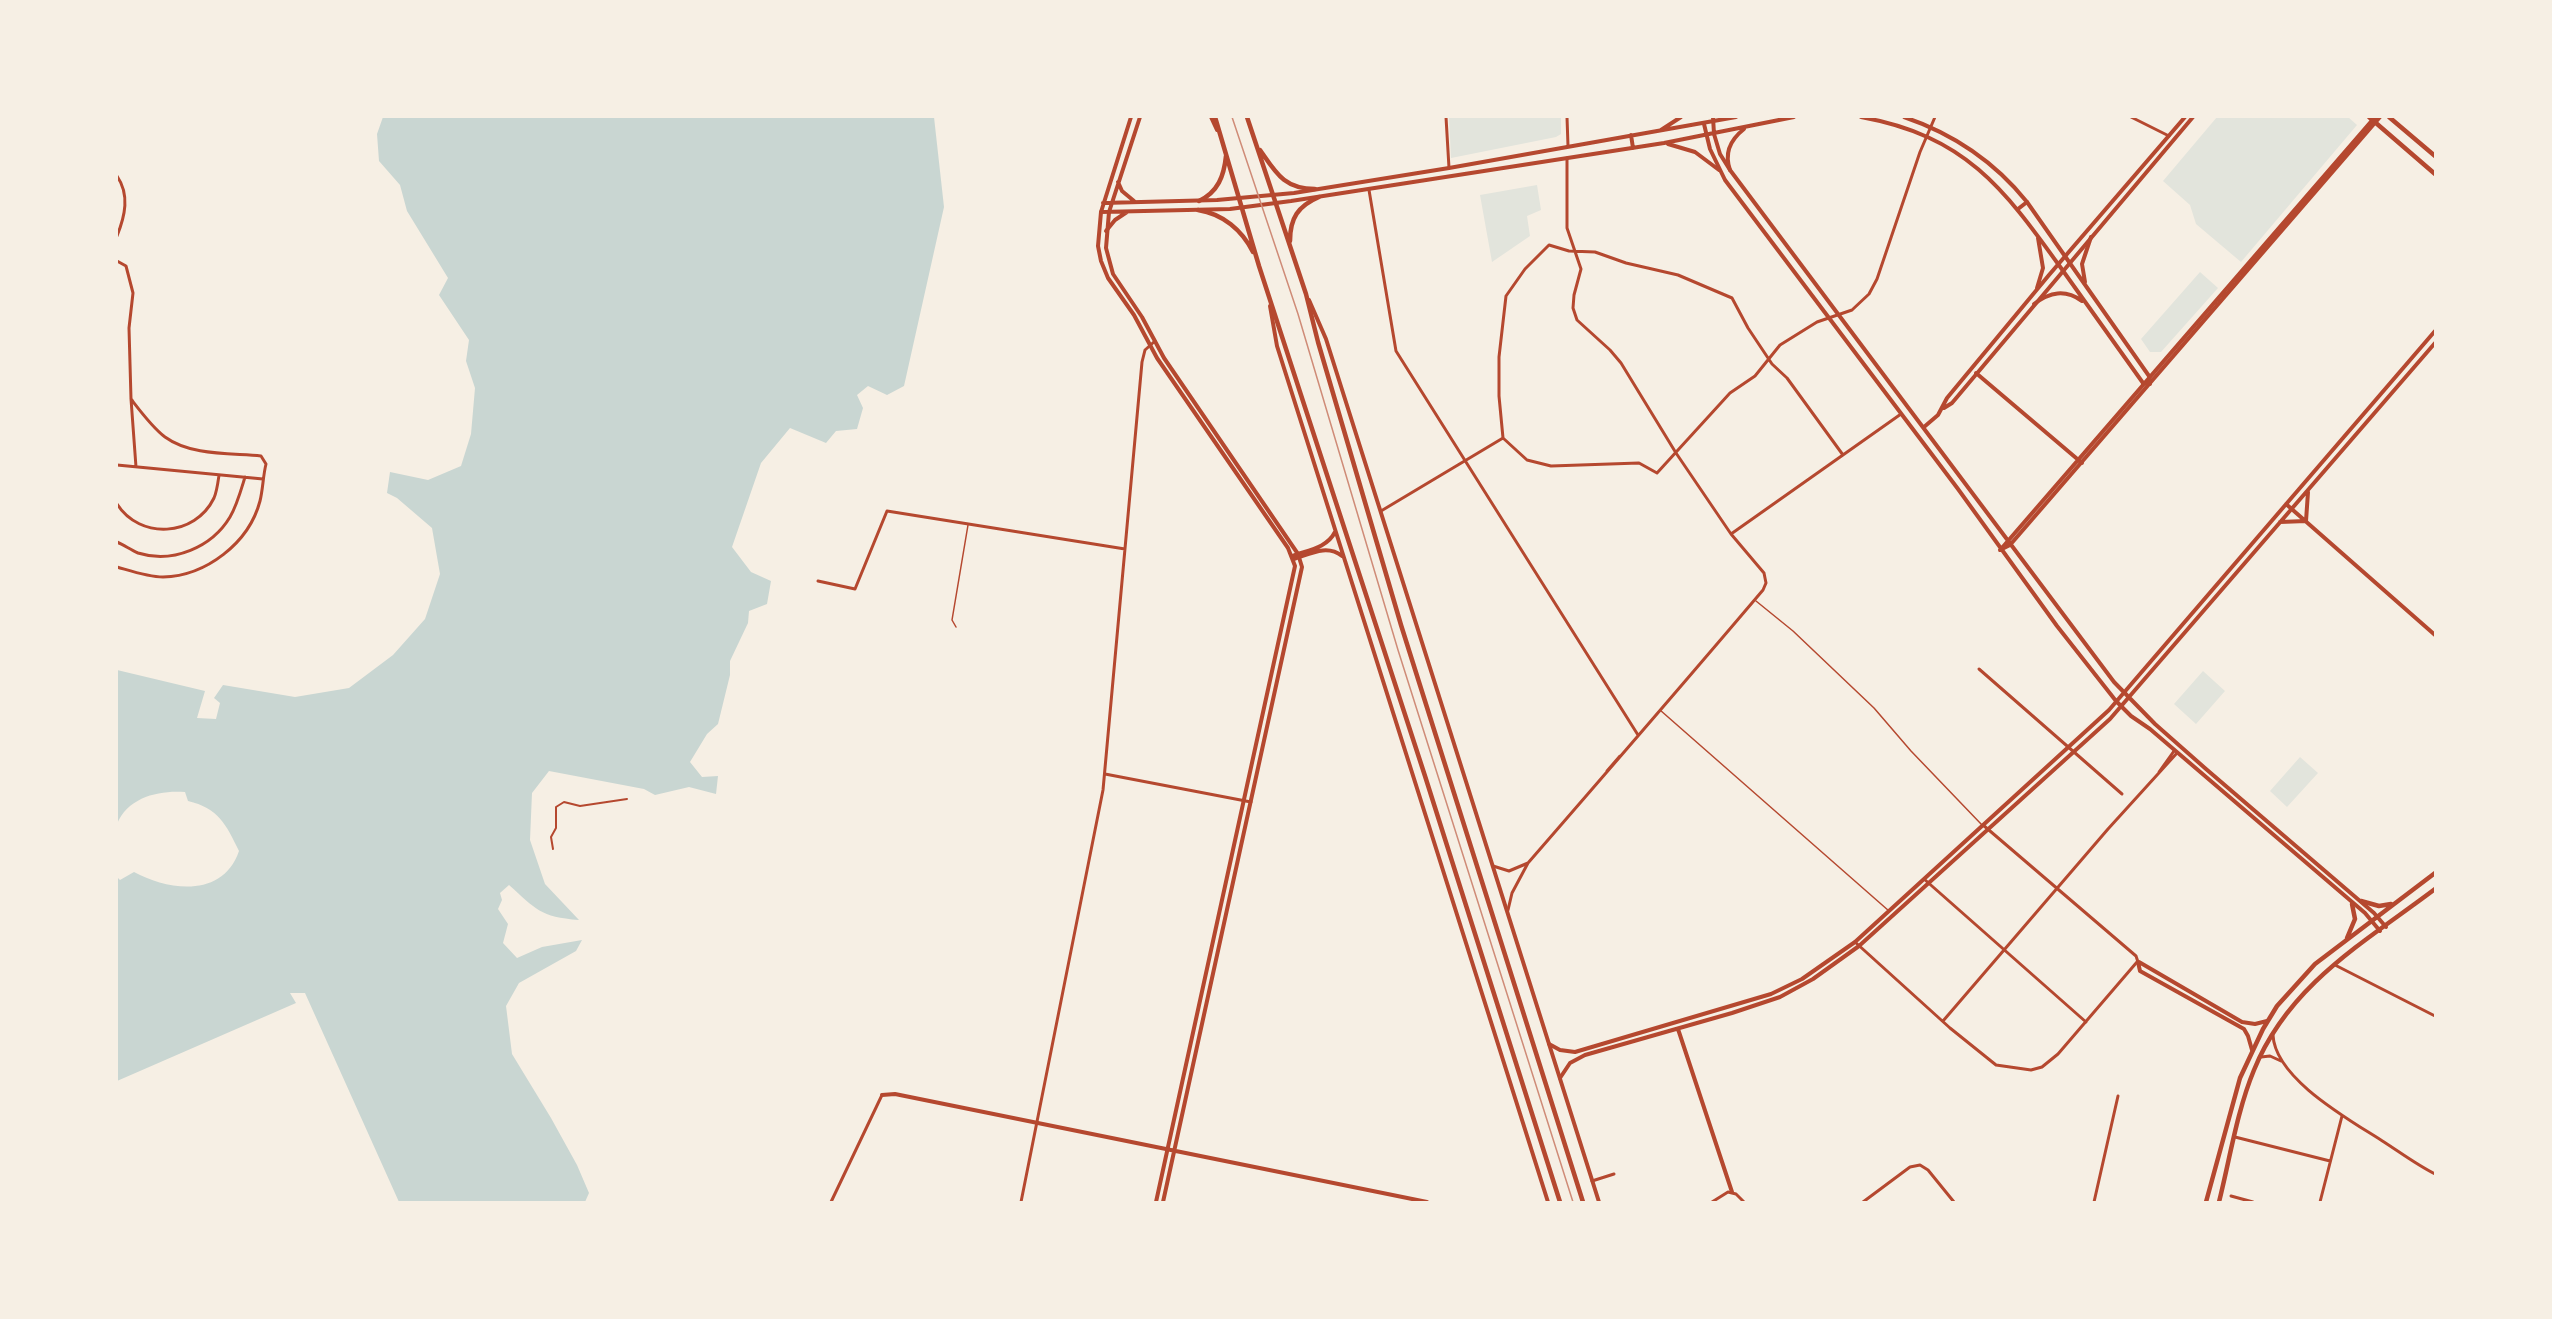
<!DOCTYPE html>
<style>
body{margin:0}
#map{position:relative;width:2552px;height:1319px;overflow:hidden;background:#f6efe4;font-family:"Nunito Sans",sans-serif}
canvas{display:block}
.frame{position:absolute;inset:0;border:118px solid #f6efe4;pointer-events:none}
</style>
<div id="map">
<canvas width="2552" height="1319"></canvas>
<div class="frame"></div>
</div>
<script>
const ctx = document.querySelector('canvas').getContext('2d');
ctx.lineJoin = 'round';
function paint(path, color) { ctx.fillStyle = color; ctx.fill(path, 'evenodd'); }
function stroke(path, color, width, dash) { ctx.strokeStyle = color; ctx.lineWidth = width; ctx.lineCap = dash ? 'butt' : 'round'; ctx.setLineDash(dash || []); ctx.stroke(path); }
paint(new Path2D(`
 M1449,117H1561V134L1556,137L1451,158Z
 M2217,117H2348L2357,125L2241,262L2196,224L2190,205L2163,181Z
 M1537,185L1541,210L1527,216L1530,236L1492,262L1480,195Z
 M2200,272L2218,288L2161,352H2150L2141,339Z
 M2203,671L2225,691L2196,724L2174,704Z
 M2300,757L2318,773L2287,807L2270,791Z`), '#e2e4dc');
paint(new Path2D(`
 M383,117H934L944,207L904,386L887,395L868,386L857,395L863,408L857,429L836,431L826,443L790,428L761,463L732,547L751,572L771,581L767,604L749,611L748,623L730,661V675L718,724L707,734L690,762L702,777L718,776L716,794L689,787L655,795L644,789L549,771L532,793L530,840L545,884L579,920C540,917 536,909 509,885L500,893L502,900L498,909L508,924L503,943L517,958L542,947L582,940L576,951L519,983L506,1006L512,1054L551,1118L577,1165L589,1193L585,1202H399L305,993H290L296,1003L117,1081V877L120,880L134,872C169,891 223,898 239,851C226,824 218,808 188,801L185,792C159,790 128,797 117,824V670L205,691L197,718L216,719L220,703L214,698L223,685L295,697L349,688L393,655L425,619L440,574L432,528L397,498L387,493L390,472L428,480L461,466L471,434L475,388L466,361L469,340L439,295L448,278L407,211L400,185L379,161L377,134Z`), '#c9d6d2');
stroke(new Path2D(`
 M1756,601L1793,631L1874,708L1911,751L1982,825
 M956,627L952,620L968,525
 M1660,710L1889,911`), '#b5482f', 1.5);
stroke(new Path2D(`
 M553,849L551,837L556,828V807L564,802L580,806L627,799`), '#b5482f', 2);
stroke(new Path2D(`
 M1446,117L1449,168
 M1567,117L1568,146
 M2131,117L2169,136
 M117,176C130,195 125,216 117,236
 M1369,190L1396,351L1638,735
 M117,261L126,266L133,293L129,328L131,399L136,467
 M1503,438L1499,396V357L1506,296L1525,269L1549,245L1569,251L1595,252L1626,263L1678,275L1732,298L1748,328L1772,364L1787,378L1843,455
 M117,465L263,479
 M117,504C140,540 195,537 214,498C217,491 218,482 219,475
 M1381,511L1503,438L1527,460L1551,466L1639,463L1657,473L1730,393L1755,376L1780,345L1817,322L1852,310L1869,294L1877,279L1920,152L1935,117
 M1731,534L1901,414
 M117,542C124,545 131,550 138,553C173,564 212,547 230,517C237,505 241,490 245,477
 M117,567C131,571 148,577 163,577C206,576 249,543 260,501C263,489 263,476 266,464L261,456C231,453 191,456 165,437C152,427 141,412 131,399
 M818,581L855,589L887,511L1125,549
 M1979,669L2122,794
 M1607,771L1620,756
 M2159,772L2174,751
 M1105,774L1251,802
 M1983,825L2136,956L2138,962
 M1528,863C1607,772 1685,682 1763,590L1766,583L1764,573L1731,534L1676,453L1621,363L1610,350L1577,320L1573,308L1574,295L1581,269L1567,228V158
 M1493,866L1509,871L1528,863L1512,893L1508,910
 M1924,879L2086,1022
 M1855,942L1950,1028L1996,1065L2031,1070L2042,1067L2058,1054L2137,962
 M2335,965L2435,1016
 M1943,1021L2108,829L2177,753
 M2273,1035C2275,1079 2350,1120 2384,1142C2401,1153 2417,1165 2435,1174
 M2261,1057L2270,1056L2281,1061
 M2235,1137L2330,1161
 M1592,1181L1614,1174
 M2231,1196L2253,1202
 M831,1202L882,1095
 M1021,1202L1103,790L1142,362L1145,350L1155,341
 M1712,1202L1728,1192L1736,1194L1744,1202
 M1863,1202L1910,1167L1920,1165L1928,1170L1954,1202
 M2094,1202L2118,1096
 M2320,1202L2342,1116`), '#b5482f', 3);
stroke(new Path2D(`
 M1704,124L1710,149L1725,180L1958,489L2057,626L2116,701L2131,716L2150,729L2365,913L2380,931
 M1714,134L1720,154L1730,170L2114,682L2155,724L2206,769L2374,913L2386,927
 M2018,209L2027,202
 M1101,212L1098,246L1101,261L1108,278L1134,315L1157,358L1288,548L1295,566L1156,1202
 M1109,212L1106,248L1113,274L1142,317L1164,358L1298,554L1302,567L1163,1202
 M1976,373L2082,463
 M1944,408L1952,403L2193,117
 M1924,427L1938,415L1947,398L2049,275L2185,117
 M2286,504L2435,635
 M2280,522L2306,521L2308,492
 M2001,549L2375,117
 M2000,550L2010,545L2380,117
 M2138,962L2140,971L2244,1029L2248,1036L2252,1050
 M2139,962L2242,1022L2255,1024L2267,1021
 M1678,1029L1732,1192
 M1549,1044L1560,1050L1575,1052L1771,994L1802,979L1855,942L2109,710L2435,331
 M1560,1078L1570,1063L1585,1055L1732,1013L1780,997L1813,979L1859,946L2110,719L2435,343
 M882,1095L895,1094L1427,1202`), '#b5482f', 4);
stroke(new Path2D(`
 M1131,117L1101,212L1230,209L1291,201L1664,143L1794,117
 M1211,117L1217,130
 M1713,117L1714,134
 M1861,117C1965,136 2003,187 2061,268C2088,306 2116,345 2143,383L2150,384L2149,376L2027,202C1994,161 1954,134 1904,117
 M1661,130L1681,117
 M1631,135L1633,148
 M1668,144L1695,152L1719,170
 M1730,170C1724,153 1730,140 1744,129
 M1118,182L1122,191L1134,201
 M1103,203L1217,200L1294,193L1449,168L1736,117
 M1109,212L1140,117
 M1106,231L1115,220L1127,212
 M2085,282L2082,264L2091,237
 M2037,288L2043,268L2038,238
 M1309,300L1326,339L1599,1202
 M2034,304C2050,292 2065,289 2082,301
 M1270,306L1277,346L1548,1202
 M1292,556C1308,550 1327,548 1335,532
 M1294,559C1310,554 1327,544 1342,556`), '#b5482f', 4);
stroke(new Path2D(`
 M1215,117L1259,266L1425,776L1560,1202
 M1247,117L1306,294L1318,342L1401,625L1583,1202
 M2369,117L2435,174
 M2389,117L2435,156
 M1260,150C1276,173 1284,189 1315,189
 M1199,201C1218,192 1224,176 1226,156
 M1198,210C1223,214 1242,230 1253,252
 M1290,241C1290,218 1298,206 1319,197
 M2361,901L2379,906L2391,904
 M2347,938L2355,919L2352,904
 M2206,1202L2240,1078L2263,1029L2277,1006L2315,964L2435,873
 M2219,1202C2230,1158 2237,1111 2254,1070C2289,984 2365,942 2435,889`), '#b5482f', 4.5);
stroke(new Path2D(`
 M1232,117L1298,314L1398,650L1573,1202`), '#cf8b77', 1.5);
</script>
